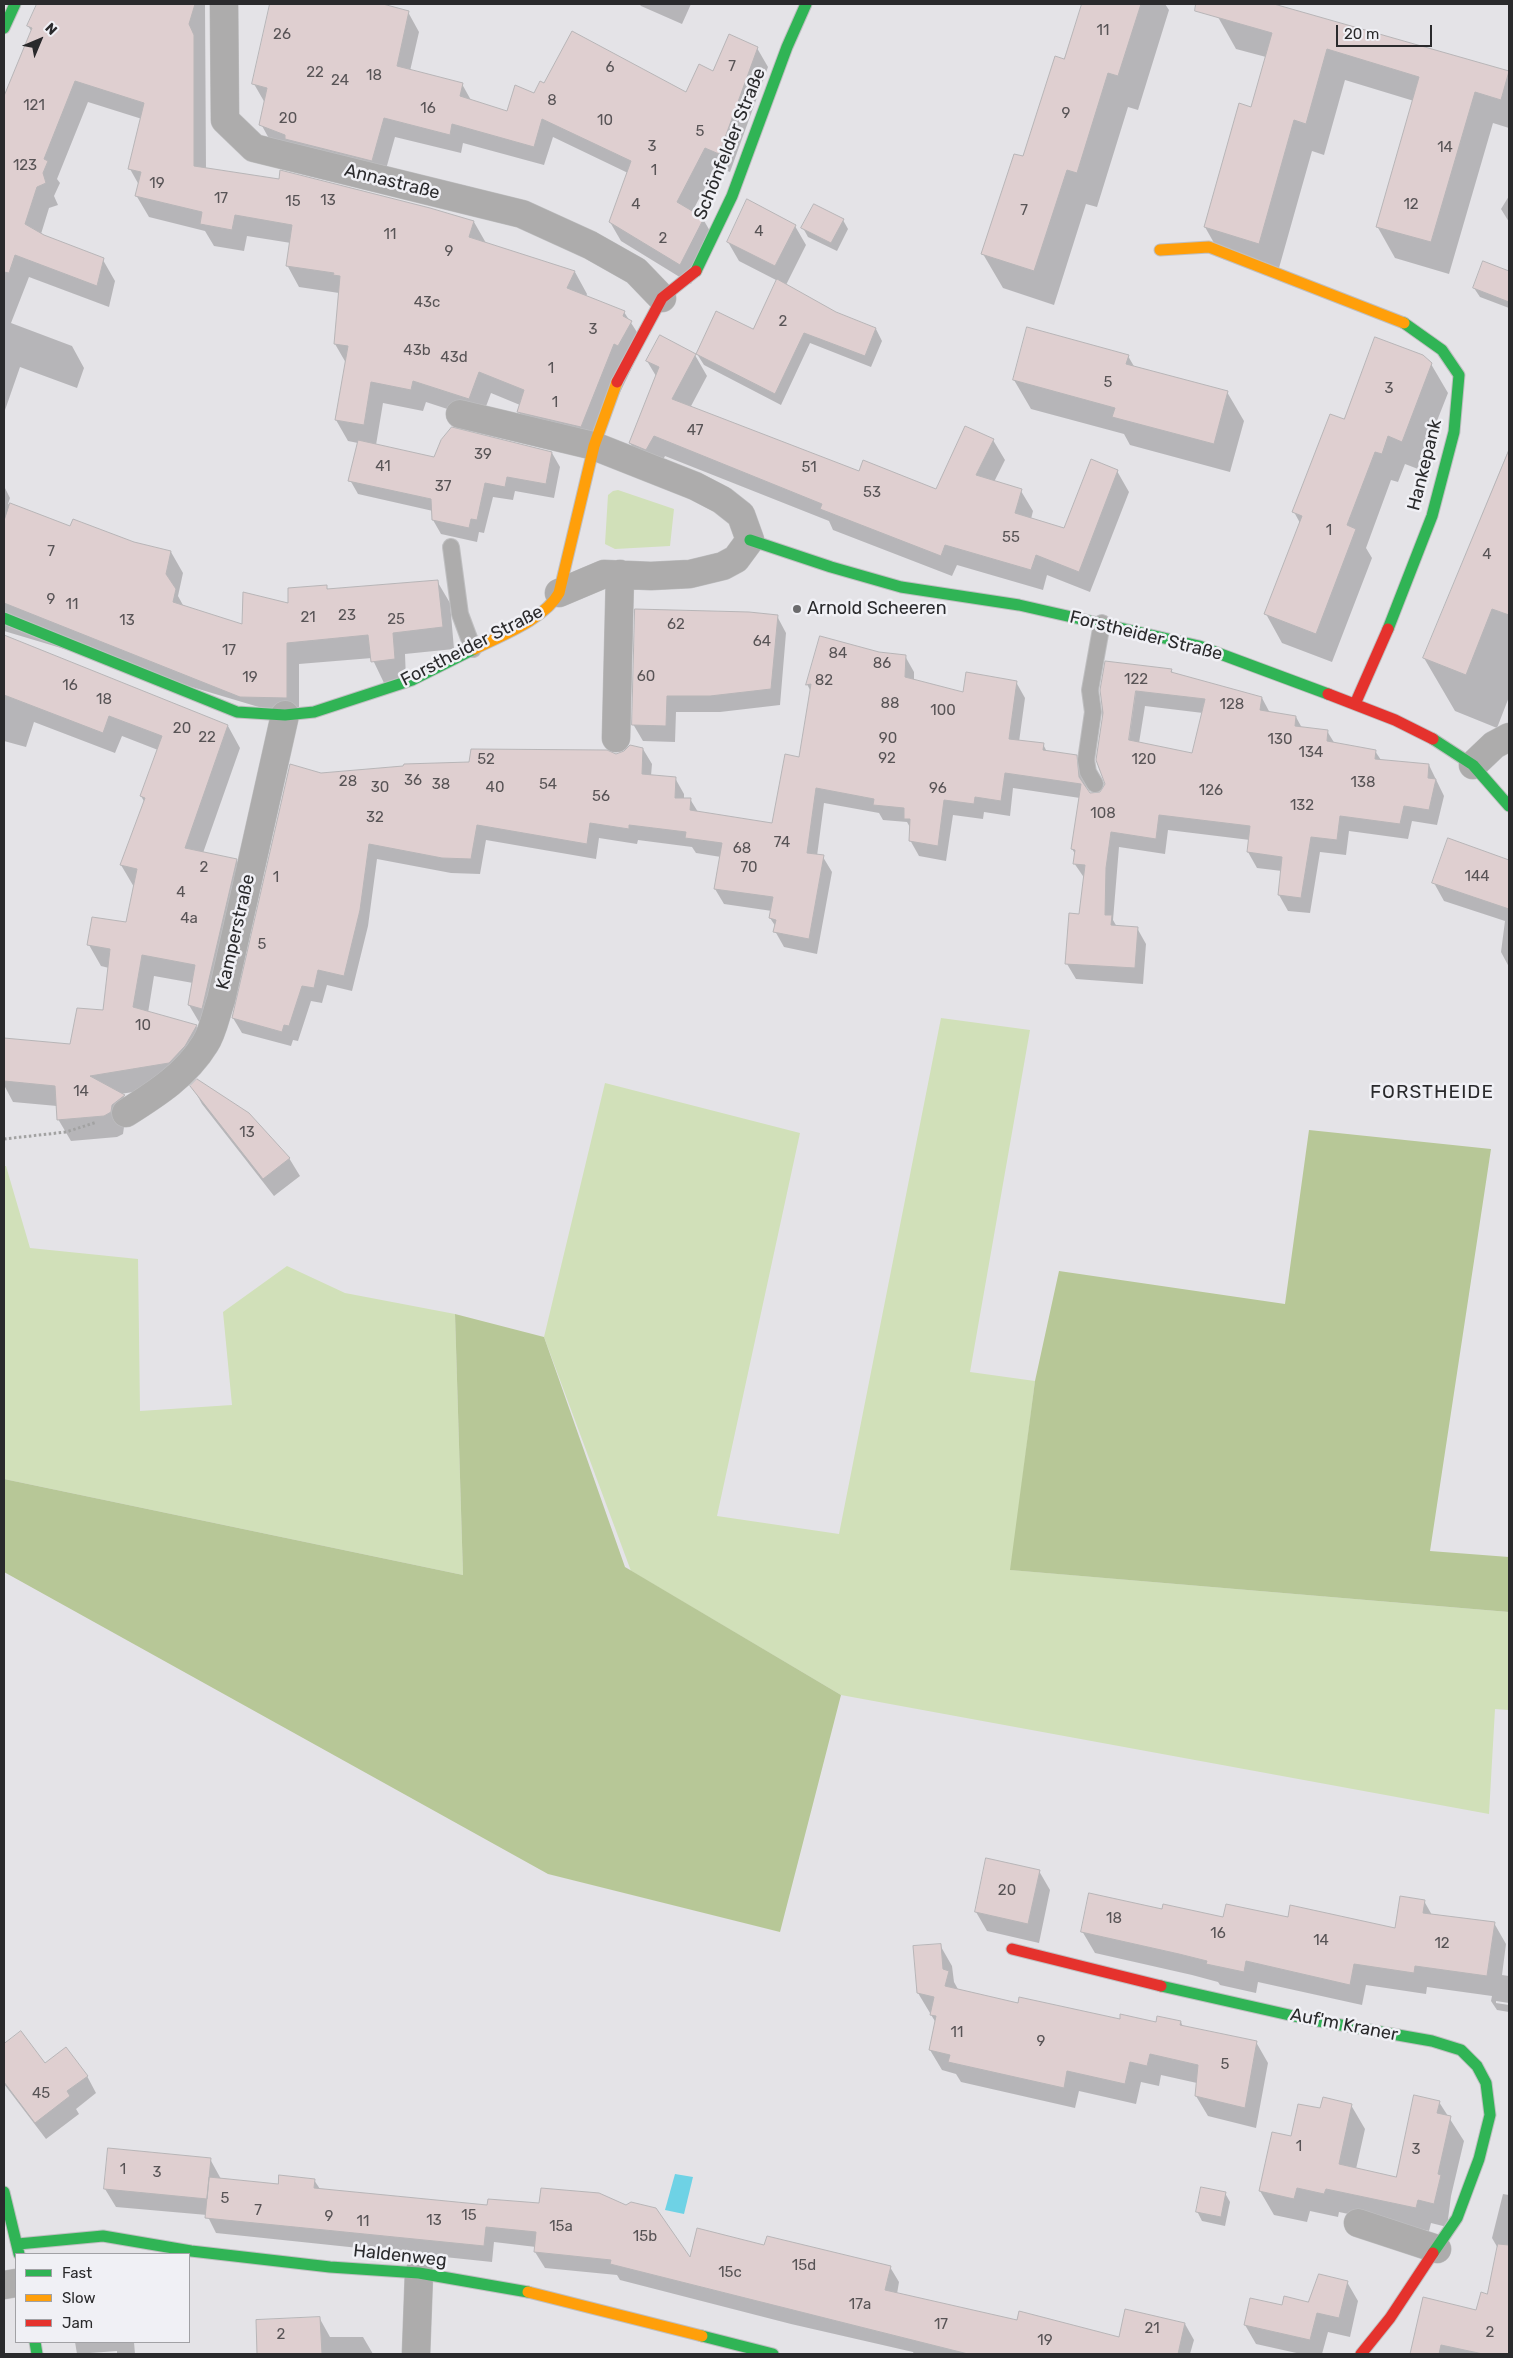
<!DOCTYPE html>
<meta charset="utf-8">
<style>
body{margin:0}
#map{position:relative;width:1513px;height:2358px;overflow:hidden;background:#e4e3e7;font-family:Rubik,sans-serif}
canvas{display:block}
.frame{position:absolute;inset:0;border:5px solid #2a2a2c;pointer-events:none}
.legend{position:absolute;left:15px;top:2253px;width:175px;height:90px;box-sizing:border-box;background:#f0f0f5;border:1px solid #a1a1a5;margin:0;padding:6px 9px;list-style:none;font-size:15px;color:#2a2a2c}
.legend li{display:flex;align-items:center;gap:10px;height:25px}
.legend b{width:25px;border:1px solid #a1a1a5}
.north{position:absolute;left:15px;top:15px;width:50px;height:50px;-webkit-text-stroke:4px #f0f0f5;paint-order:stroke;rotate:45deg;font-size:14px;font-weight:700;line-height:20px;text-align:center;color:#2a2a2c}
.north::after{content:'';display:block;margin:auto;width:18px;height:22px;background:#2a2a2c;clip-path:polygon(50% 0,100% 100%,50% 72%,0 100%)}
.scale{position:absolute;left:1336px;top:25px;width:96px;height:22px;box-sizing:border-box;border:2px solid #2a2a2c;border-top:0;padding-left:6px;font-size:15px;line-height:18px;white-space:nowrap;color:#2a2a2c;-webkit-text-stroke:4px #f0f0f5;paint-order:stroke}
</style>
<div id="map">
<canvas width="1513" height="2358"></canvas>
<div class="frame"></div>
<ul class="legend">
<li><b style="height:6px;background:#30b455"></b>Fast</li>
<li><b style="height:6px;background:#ff9f0a"></b>Slow</li>
<li><b style="height:6px;background:#e5322d"></b>Jam</li>
</ul>
<div class="north">N</div>
<div class="scale">20 m</div>
</div>
<script>
const ctx = document.querySelector('canvas').getContext('2d');
ctx.lineJoin = 'round';
function paint(path, color) { ctx.fillStyle = color; ctx.fill(path, 'evenodd'); }
function stroke(path, color, width, dash) { ctx.strokeStyle = color; ctx.lineWidth = width; ctx.lineCap = dash ? 'butt' : 'round'; ctx.setLineDash(dash || []); ctx.stroke(path); }
function drawText(font, color, halo, rows, align = 'center') {
  ctx.font = font + ' Rubik,sans-serif'; ctx.lineWidth = 5; ctx.setLineDash([]); ctx.textBaseline = 'middle'; ctx.strokeStyle = halo; ctx.fillStyle = color; for (const [text, x, y, turn = 0] of rows) {
    ctx.save(); ctx.translate(x, y); ctx.rotate((+turn || 0) * Math.PI / 180); ctx.textAlign = isNaN(turn) ? turn : align; if (halo) ctx.strokeText(text, 0, 0); ctx.fillText(text, 0, 0); ctx.restore();
  }
}
paint(new Path2D(`
 M618,490L674,509L670,546L615,549L605,544L608,495L613,491Z
 M941,1018L1030,1030L970,1372L1035,1381L1011,1570L1509,1612V1710L1495,1709L1489,1814L841,1695L631,1571L544,1337L605,1083L800,1133L717,1516L839,1534Z
 M4,1166H6L30,1248L138,1259L140,1411L232,1405L223,1312L287,1266L345,1293L455,1314L463,1575L4,1479Z`), '#d1e0b9');
paint(new Path2D(`
 M1309,1130L1491,1149L1430,1551L1509,1557V1612L1010,1570L1035,1381L1059,1271L1285,1304Z
 M455,1314L544,1337L625,1567L841,1695L780,1932L548,1874L4,1572V1479L463,1575Z`), '#b7c797');
paint(new Path2D(`
 M675,2174L693,2177L684,2214L665,2210Z`), '#6ed2e5');
paint(new Path2D(`
 M38,4H205L206,169L430,209L474,222L486,243L575,272L587,294L586,297L624,312L644,343L593,448L531,433L518,411L520,405L491,393L481,420L426,402L423,411L383,403L376,445L435,458L552,453L560,467L554,498L515,491L513,500L493,497L484,533L479,532L477,542L441,534L433,520V511L358,494L350,480L358,443L348,441L336,420L346,363L335,344L339,293L299,287L287,265L291,243L247,236L244,251L214,246L205,231L149,217L136,195L139,185L130,169L142,119L88,102L57,179L60,183L54,196L58,205L49,208L41,234L103,260L115,281L109,307L29,277L11,323L72,346L84,368L77,388L20,367L4,413V204L6,199L4,198V98L32,32L28,26Z
 M271,4H377L408,12L419,32L410,71L462,84L472,102L507,113L534,95L687,94L713,73L757,48L768,67L730,172L716,167L692,212L703,219L714,238L691,284L621,241L610,222L628,173L553,137L544,165L463,143L461,153L395,137L383,180L272,144L261,124L265,103L254,84Z
 M639,4H691L682,24L641,6Z
 M1083,4H1165L1169,10L1138,110L1128,107L1097,207L1086,204L1054,305L1003,288L983,254L1065,60Z
 M1222,4H1269L1508,72L1509,128L1493,123L1449,274L1395,258L1377,226L1414,101L1345,80L1324,155L1312,151L1277,275L1223,259L1205,227L1252,108L1266,57L1236,49L1218,17Z
 M1509,196V222L1501,209Z
 M843,220L848,229L837,251L808,237L803,228Z
 M795,226L806,245L786,285L836,313L876,329L882,341L871,367L810,343L781,405L704,365L697,354L754,331L778,281L739,261L728,242Z
 M1484,262L1509,272V308L1480,297L1474,288Z
 M695,355L707,376L690,408L859,472L937,491L993,440L1005,460L994,482L1021,491L1033,511L1031,519L1065,530L1117,471L1129,492L1090,592L1047,575L1043,590L957,565L952,576L833,530L829,521L665,456L658,470L642,464L630,443L656,376L647,361Z
 M1128,356L1135,368L1227,392L1244,421L1230,472L1130,445L1124,434L1031,409L1014,380Z
 M1431,364L1448,393L1418,469L1405,464L1398,482L1391,480L1366,548L1372,558L1332,662L1282,643L1266,614L1300,523L1294,512Z
 M1509,449V697L1497,728L1455,711L1424,658Z
 M4,486L10,498L8,504L71,527L171,552L183,573L178,596L184,607L243,626L326,586L328,590L437,581L450,603L454,649L405,654L406,680L384,683L372,658L299,664V719L4,631Z
 M636,610L777,616L786,633L780,705L720,712H676L675,742L643,741L633,724Z
 M4,636L228,726L240,748L203,853L236,860L248,881L202,1027L189,1005L193,983L154,976L148,1013L196,1026L208,1048L181,1085L120,1094L124,1096L136,1118L124,1127L123,1134L117,1137L71,1141L58,1119L57,1106L13,1102L4,1085V1039L71,1046L104,1011L109,968L101,966L89,945L127,924L134,887L121,865L145,803L141,796L158,750L122,736L115,753L34,722L26,747L4,741Z
 M879,653L905,656L914,672V681L964,694L1016,682L1025,698L1019,742L1043,744L1047,752L1076,756L1085,772L1087,791L1094,795L1101,793L1106,785L1101,690L1171,670L1173,673L1262,698L1270,713L1296,717L1302,728L1327,731L1335,744L1375,751L1381,760L1429,765L1444,796L1437,825L1412,821L1408,839L1349,831L1346,855L1320,852L1310,913L1288,911L1279,895L1282,871L1257,868L1248,852L1250,840L1168,830L1165,854L1119,847L1113,920L1117,927L1137,928L1146,944L1143,984L1076,979L1067,964L1080,915L1085,879L1074,863L1076,855L1072,849L1080,798L1013,788L1010,816L984,812L983,819L953,815L946,861L919,856L910,840L911,829L907,822L883,820L879,813L824,803L817,856L823,857L832,872L817,954L784,947L775,931L776,927L770,918L772,911L724,904L715,889L721,857L696,853L692,847L638,840L637,844L599,838L596,859L486,840L480,874L451,873L377,859L368,926L352,991L327,985L322,1003L311,1001L298,1041L293,1040L291,1046L242,1033L233,1018L321,774L616,755L643,749L652,764L651,776L675,778L684,794V799H690L698,812L773,824L800,759L811,692L807,684ZM1145,706L1203,713L1193,755L1139,743Z
 M1449,840L1509,861V967L1501,952L1505,921L1444,901L1434,883Z
 M192,1086L289,1158L300,1176L274,1196L202,1104Z
 M1039,1871L1050,1890L1039,1943L987,1931L976,1912Z
 M1424,1901L1432,1915L1494,1923L1506,1944L1502,1975L1509,1976V2003L1496,2001V2003L1509,2005V2012L1497,2010L1491,2001L1492,1996L1427,1987L1426,1994L1366,1985L1362,2005L1258,1982L1256,1993L1220,1985L1218,1982L1192,1975L1095,1953L1082,1931L1163,1911L1224,1919L1289,1918L1396,1930Z
 M940,1945L952,1966L954,1982L959,1991L1019,2005L1121,2020L1157,2023L1181,2022L1183,2027L1256,2042L1268,2063L1256,2128L1208,2116L1196,2096L1197,2083L1161,2075L1159,2086L1141,2082L1136,2104L1079,2091L1075,2108L961,2082L956,2074L942,2070L930,2050L936,2023L918,1993Z
 M20,2033L45,2065L87,2076L96,2093L76,2109L79,2114L46,2139L4,2084V2045Z
 M1439,2102L1464,2141L1451,2196L1447,2227L1431,2223L1429,2231L1339,2212L1338,2217L1310,2211L1307,2222L1274,2215L1260,2191L1292,2138L1321,2110L1351,2105L1365,2129L1356,2169L1397,2178Z
 M210,2159L221,2179L279,2185L314,2180L320,2189L690,2260L765,2246L890,2267L899,2282L897,2294L1018,2321L1120,2338L1185,2324L1194,2340L1190,2354H914L913,2352L791,2324L620,2280L617,2275L545,2268L535,2252L536,2247L494,2242L492,2262L216,2233L207,2215L116,2207L105,2189Z
 M1225,2193L1230,2202L1225,2226L1202,2221L1197,2211Z
 M1503,2194L1509,2195V2354H1411L1424,2298L1477,2311L1488,2295L1499,2250L1492,2238Z
 M1347,2282L1358,2301L1350,2337L1328,2332L1322,2354H1301L1256,2344L1245,2325L1283,2307L1308,2303Z
 M320,2319L330,2337H363L373,2354H259L257,2321Z
 M75,2342H134L135,2354H113H117V2351L77,2354Z`), '#0003');
const building = new Path2D(`
 M37,4H195L189,24L194,35V166L279,179L280,170L430,208L474,221L469,237L575,271L567,288L625,311L623,316L632,321L618,346L614,344L581,427L517,412L524,390L479,372L469,399L413,381L411,390L371,382L364,425L335,420L348,346L334,344L340,276L333,275L334,273L286,266L292,225L235,215L232,230L200,224L202,212L135,196L141,172L128,169L144,103L75,81L44,159L48,161L43,173L46,183L37,187L25,224L44,235L104,258L97,286L15,255L9,273L4,272V96L32,28L27,26Z
 M270,4H383L409,11L397,66L463,83L460,96L507,111L515,85L534,93L540,81L544,83L572,31L686,92L699,64L713,71L729,34L758,47L719,154L705,148L677,202L704,218L680,265L609,222L631,161L542,119L534,147L452,124L450,135L384,118L372,161L285,139V135L259,125L267,88L252,84Z
 M1082,4H1141L1118,76L1108,73L1077,173L1067,170L1034,271L981,254L1014,154L1023,156L1055,56L1064,59Z
 M1196,4H1274L1509,71L1501,100L1475,92L1431,242L1376,227L1419,77L1327,49L1306,124L1294,120L1259,244L1204,227L1239,103L1251,107L1272,33L1195,11Z
 M747,199L796,225L775,266L727,242Z
 M814,204L844,219L831,243L801,228Z
 M1483,261L1509,271V302L1473,288Z
 M777,279L836,312L876,328L865,356L804,333L775,394L696,354L716,311L753,329Z
 M1027,327L1129,355L1126,364L1228,391L1214,444L1112,417L1115,408L1013,380Z
 M660,335L696,354L672,399L859,471L863,460L936,489L965,426L994,439L976,475L1022,489L1015,513L1064,528L1091,459L1118,470L1079,572L1036,555L1031,570L945,545L941,556L820,509L822,504L654,436L646,450L629,443L659,367L646,361Z
 M1375,337L1423,355L1432,363L1402,442L1388,436L1382,454L1375,452L1347,525L1356,529L1316,634L1264,614L1302,516L1292,512L1330,414L1344,419Z
 M452,427L552,452L546,484L507,477L505,487L485,483L477,520L471,519L469,528L432,520L431,499L348,481L358,440L434,457L441,440Z
 M1509,450V615L1492,609L1466,675L1423,658Z
 M10,503L70,526L73,519L134,542L171,551L166,574L176,589L173,602L242,624L243,592L288,603V588L327,585V589L438,580L443,627L393,633L395,659L371,662L368,635L287,643V698L240,697L4,603V521Z
 M635,609L749,612L778,615L771,689L710,696H667L666,726L632,725Z
 M4,635L228,725L185,848L237,859L202,1009L188,1005L195,965L142,955L133,1007L197,1025L185,1046L169,1063L90,1076L125,1095L112,1105L111,1112L104,1116L57,1120L55,1086L4,1081V1038L70,1044L77,1008L103,1010L110,949L87,945L92,917L126,922L137,869L120,865L145,798L140,796L162,736L109,716L103,733L4,695Z
 M820,636L879,652L906,655L905,677L963,692L966,672L1017,681L1009,739L1044,743L1043,750L1077,755L1079,777L1090,793L1100,792L1105,784L1096,760L1103,713L1100,690L1105,661L1172,669L1171,672L1262,697L1260,710L1296,716L1295,726L1328,730L1327,741L1376,750L1375,759L1429,764L1428,778L1436,779L1429,810L1404,806L1400,824L1340,816L1337,840L1311,837L1301,898L1278,895L1282,857L1247,852L1250,826L1159,815L1156,839L1111,832L1106,868L1105,915H1112L1111,925L1138,927L1135,968L1065,964L1069,913L1079,914L1085,865L1073,864L1075,850L1071,849L1081,784L1005,773L1001,801L975,797L974,804L944,800L938,846L909,841L910,819H904V808L873,805L874,799L816,788L807,853L824,855L809,939L773,932L776,920L769,918L773,897L714,889L722,843L685,838L686,832L629,825V829L590,823L587,844L477,825L471,859L442,858L369,844L360,910L344,976L318,970L314,988L302,986L289,1026L284,1025L282,1032L232,1018L290,764L321,773L403,766L404,764L469,762L471,749L607,750L616,754L624,751L630,745L643,748L642,774L676,777L675,798H691L690,810L772,823L785,754L799,757L811,684L806,685ZM1136,691L1205,699L1192,753L1129,740Z
 M1448,838L1509,860V909L1432,883Z
 M197,1079L249,1113L290,1158L263,1179L190,1086Z
 M986,1858L1040,1870L1028,1924L975,1912Z
 M1089,1893L1162,1909L1163,1904L1223,1917L1226,1904L1288,1917L1290,1905L1395,1928L1400,1896L1425,1900L1423,1913L1495,1922L1487,1976L1415,1966L1414,1973L1354,1964L1350,1985L1246,1961L1244,1972L1206,1964L1207,1961L1179,1954L1081,1932Z
 M941,1944L943,1969L949,1971L945,1986L1018,2003L1019,1997L1120,2019V2014L1156,2022L1157,2016L1181,2021L1180,2025L1257,2041L1245,2108L1195,2096L1198,2065L1150,2054L1147,2066L1130,2062L1125,2084L1067,2071L1064,2088L948,2062L950,2055L929,2050L936,2016L930,2015L934,1997L917,1993L913,1946Z
 M21,2031L45,2063L66,2047L88,2076L67,2091L70,2096L35,2123L4,2082V2044Z
 M1414,2095L1440,2101L1437,2113L1451,2116L1438,2174L1441,2175L1434,2204L1418,2200L1416,2208L1326,2189L1324,2194L1297,2188L1294,2199L1259,2191L1272,2132L1291,2136L1298,2104L1320,2108L1323,2097L1352,2104L1339,2164L1396,2177Z
 M108,2148L211,2158L207,2199L104,2189Z
 M279,2175L315,2179L314,2188L487,2205L488,2199L539,2203L541,2188L599,2193L626,2205L631,2202L656,2208L690,2257L697,2228L764,2245L767,2236L891,2266L885,2290L1017,2320L1019,2311L1119,2337L1125,2309L1185,2323L1178,2354H968L610,2264L611,2260L534,2252L536,2232L486,2227L484,2246L205,2218L209,2177L278,2184Z
 M1201,2187L1226,2192L1221,2217L1196,2212Z
 M1498,2244L1509,2245V2354H1483L1441,2345L1439,2354H1410L1423,2297L1476,2310L1481,2292L1487,2294Z
 M1319,2274L1348,2281L1339,2318L1317,2313L1310,2340L1244,2325L1250,2298L1282,2305L1284,2296L1308,2302Z
 M320,2317L322,2354H257L256,2320Z`);
paint(building, '#dfcfd0');
stroke(building, '#b7b5b7', 1);
const lane = new Path2D(`
 M451,547L460,614L473,649
 M1095,784L1088,772L1086,760L1093,712L1090,690L1102,623`);
const street = new Path2D(`
 M224,4L225,120L254,148L522,214L590,245L636,271L662,298
 M460,414L594,446L695,486L722,500L741,515L750,540L736,559L723,566L690,574L651,576L604,574L559,593
 M616,738L620,574
 M1473,765L1494,745L1509,737
 M126,1113C156,1094 186,1075 205,1044C213,1032 216,1014 221,1000L285,715
 M1358,2223L1437,2249
 M4,2285L16,2283
 M416,2354L419,2273`);
const fast = new Path2D(`
 M4,28L15,4
 M696,271L732,196L787,47L806,4
 M750,540L831,567L901,587L1019,605L1199,646L1328,694
 M4,618L237,712L285,715L314,712L412,680L474,649
 M1388,629L1432,516L1454,432L1459,375L1442,350L1404,323
 M1433,739L1473,765L1509,806
 M1161,1986L1307,2019L1432,2041L1461,2050L1477,2066L1486,2083L1490,2115L1479,2159L1457,2218L1433,2253
 M4,2192L19,2254
 M18,2244L103,2236L191,2251L330,2267L419,2273L528,2292
 M702,2336L773,2354
 M35,2342L37,2354`);
const slow = new Path2D(`
 M1160,250L1209,247L1404,323
 M474,649C500,636 545,619 559,593L594,446L617,382
 M528,2292L702,2336`);
const jam = new Path2D(`
 M617,382L662,298L696,271
 M1328,694L1395,720L1433,739
 M1355,704L1388,629
 M1012,1949L1161,1986
 M1361,2354L1390,2318L1433,2253`);
stroke(lane, '#bfbfc1', 18);
stroke(street, '#bfbfc1', 29);
stroke(fast, '#bfbfc1', 13);
stroke(slow, '#bfbfc1', 13);
stroke(jam, '#bfbfc1', 13);
stroke(new Path2D(`
 M4,1139L66,1132L97,1122`), '#a2a2a2', 3, [2.5, 2.5]);
stroke(lane, '#adacac', 16);
stroke(street, '#adacac', 28);
stroke(fast, '#30b455', 11);
stroke(slow, '#ff9f0a', 11);
stroke(jam, '#e5322d', 11);
for (const [x, y, r, color] of [
 [797,609,5,"#6b6b6d"]
]) { const dot = new Path2D(); dot.arc(x, y, r, 0, 2 * Math.PI); ctx.fillStyle = color; ctx.fill(dot); stroke(dot, '#f0f0f5', 2); }
drawText('15px', '#585456', null, [
 ["11",1103,31],
 ["26",282,35],
 ["7",732,67],
 ["6",610,68],
 ["22",315,73],
 ["18",374,76],
 ["24",340,81],
 ["8",552,101],
 ["121",34,106],
 ["16",428,109],
 ["9",1066,114],
 ["20",288,119],
 ["10",605,121],
 ["5",700,132],
 ["3",652,147],
 ["14",1445,148],
 ["123",25,166],
 ["1",654,171],
 ["19",157,184],
 ["17",221,199],
 ["13",328,201],
 ["15",293,202],
 ["4",636,205],
 ["12",1411,205],
 ["7",1024,211],
 ["4",759,232],
 ["11",390,235],
 ["2",663,239],
 ["9",449,252],
 ["43c",427,303],
 ["2",783,322],
 ["3",593,330],
 ["43b",417,351],
 ["43d",454,358],
 ["1",551,369],
 ["5",1108,383],
 ["3",1389,389],
 ["1",555,403],
 ["47",695,431],
 ["39",483,455],
 ["41",383,467],
 ["51",809,468],
 ["37",443,487],
 ["53",872,493],
 ["1",1329,531],
 ["55",1011,538],
 ["7",51,552],
 ["4",1487,555],
 ["9",51,600],
 ["11",72,605],
 ["23",347,616],
 ["21",308,618],
 ["25",396,620],
 ["13",127,621],
 ["62",676,625],
 ["64",762,642],
 ["17",229,651],
 ["84",838,654],
 ["86",882,664],
 ["60",646,677],
 ["19",250,678],
 ["122",1136,680],
 ["82",824,681],
 ["16",70,686],
 ["18",104,700],
 ["88",890,704],
 ["128",1232,705],
 ["100",943,711],
 ["20",182,729],
 ["22",207,738],
 ["90",888,739],
 ["130",1280,740],
 ["134",1311,753],
 ["92",887,759],
 ["52",486,760],
 ["120",1144,760],
 ["36",413,781],
 ["28",348,782],
 ["138",1363,783],
 ["38",441,785],
 ["54",548,785],
 ["30",380,788],
 ["40",495,788],
 ["96",938,789],
 ["126",1211,791],
 ["56",601,797],
 ["132",1302,806],
 ["108",1103,814],
 ["32",375,818],
 ["74",782,843],
 ["68",742,849],
 ["2",204,868],
 ["70",749,868],
 ["144",1477,877],
 ["1",276,878],
 ["4",181,893],
 ["4a",189,919],
 ["5",262,945],
 ["10",143,1026],
 ["14",81,1092],
 ["13",247,1133],
 ["20",1007,1891],
 ["18",1114,1919],
 ["16",1218,1934],
 ["14",1321,1941],
 ["12",1442,1944],
 ["11",957,2033],
 ["9",1041,2042],
 ["5",1225,2065],
 ["45",41,2094],
 ["1",1299,2147],
 ["3",1416,2150],
 ["1",123,2170],
 ["3",157,2173],
 ["5",225,2199],
 ["7",258,2211],
 ["15",469,2216],
 ["9",329,2217],
 ["13",434,2221],
 ["11",363,2222],
 ["15a",561,2227],
 ["15b",645,2237],
 ["15d",804,2266],
 ["15c",730,2273],
 ["17a",860,2305],
 ["17",941,2325],
 ["21",1152,2329],
 ["2",1490,2333],
 ["2",281,2335],
 ["19",1045,2341]
]);
drawText('18px', '#2a2a2c', '#f0f0f5', [
 ["Schönfelder Straße",730,144,-68],
 ["Annastraße",392,182,14],
 ["Hankepank",1425,465,-76],
 ["Forstheider Straße",1146,636,14],
 ["Forstheider Straße",472,646,-27],
 ["Kamperstraße",236,932,-77],
 ["Auf'm Kraner",1344,2025,11],
 ["Haldenweg",400,2256,6]
]);
drawText('18px', '#2a2a2c', '#f0f0f5', [
 ["Arnold Scheeren",807,609]
], 'left');
ctx.letterSpacing = '1px';
drawText('19px', '#2a2a2c', '#f0f0f5', [
 ["FORSTHEIDE",1432,1093]
]);
ctx.letterSpacing = '0px';
</script>
